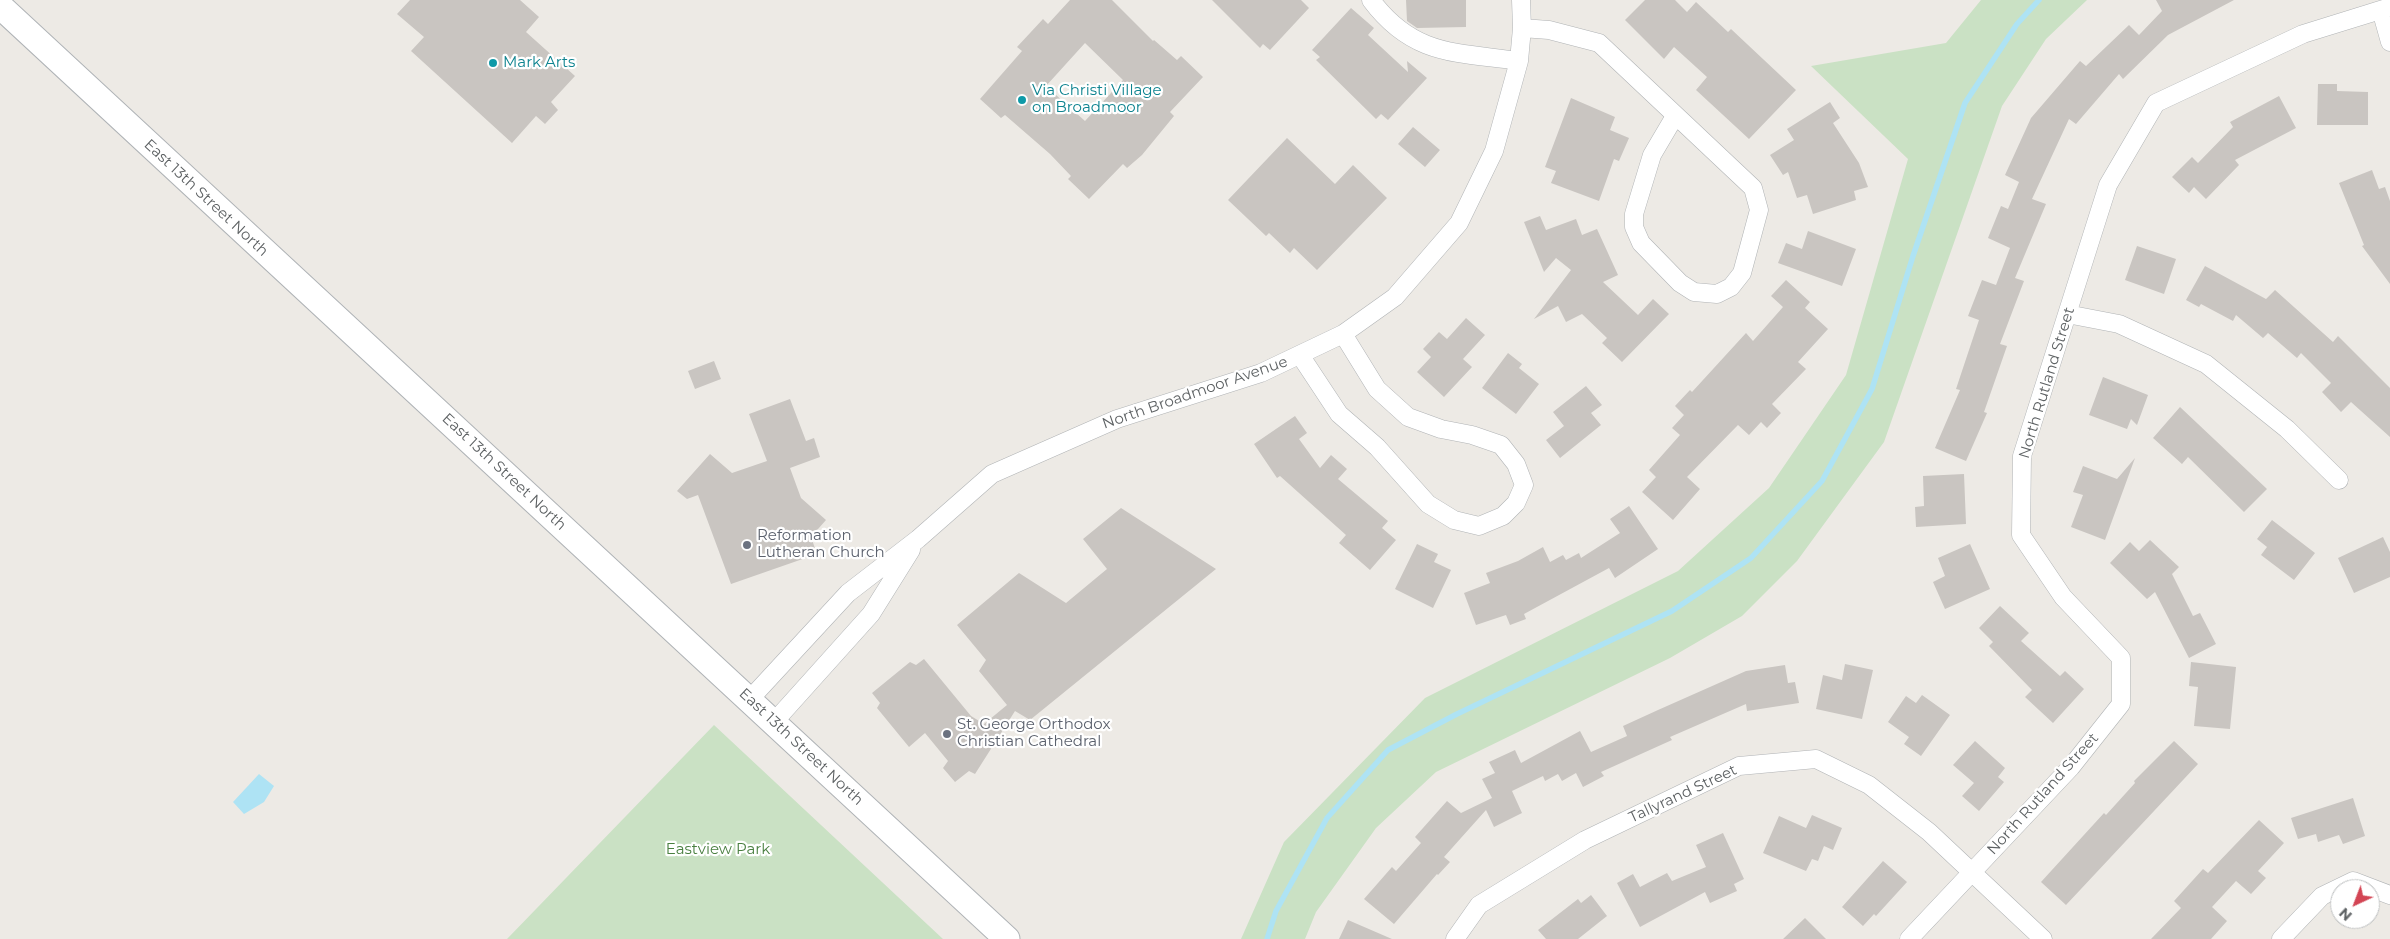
<!DOCTYPE html>
<style>
body{margin:0}
#map{position:relative;width:2390px;height:939px;overflow:hidden;background:#edeae5;font-family:Montserrat,sans-serif}
canvas{display:block}
.north{position:absolute;left:2330px;top:879px;width:50px;height:50px;box-sizing:border-box;background:#fff;border:1px solid #bec0c1;border-radius:50%;rotate:223deg;font-size:14px;font-weight:700;line-height:20px;text-align:center;color:#5d6163}
.north::after{content:'';display:block;margin:auto;width:18px;height:22px;background:#d34554;clip-path:polygon(50% 0,100% 100%,50% 72%,0 100%)}
</style>
<div id="map">
<canvas width="2390" height="939"></canvas>
<div class="north">N</div>
</div>
<script>
const ctx = document.querySelector('canvas').getContext('2d');
ctx.lineJoin = 'round';
function paint(path, color) { ctx.fillStyle = color; ctx.fill(path, 'evenodd'); }
function stroke(path, color, width, dash) { ctx.strokeStyle = color; ctx.lineWidth = width; ctx.lineCap = dash ? 'butt' : 'round'; ctx.setLineDash(dash || []); ctx.stroke(path); }
function drawText(font, color, halo, rows, align = 'center') {
  ctx.font = font + ' Montserrat,sans-serif'; ctx.lineWidth = 4.5; ctx.setLineDash([]); ctx.textBaseline = 'middle'; ctx.strokeStyle = halo; ctx.fillStyle = color; for (const [text, x, y, turn = 0] of rows) {
    ctx.save(); ctx.translate(x, y); ctx.rotate((+turn || 0) * Math.PI / 180); ctx.textAlign = isNaN(turn) ? turn : align; if (halo) ctx.strokeText(text, 0, 0); ctx.fillText(text, 0, 0); ctx.restore();
  }
}
paint(new Path2D(`
 M1981,0H2087L2046,39L2002,106L1884,442L1797,561L1742,616L1670,658L1436,772L1376,828L1316,912L1305,939H1241L1284,842L1425,698L1678,571L1769,488L1846,375L1908,159L1811,66L1946,43Z
 M714,725L928,925L943,939H507Z`), '#cae1c4');
paint(new Path2D(`
 M259,774L274,786L264,802L244,814L233,802Z`), '#aee3f4');
stroke(new Path2D(`
 M1267,939L1276,911L1327,818L1388,750L1457,714L1672,611L1751,558L1822,481L1872,389L1913,256L1965,103L2017,24L2039,0`), '#aee3f4', 5.5);
paint(new Path2D(`
 M410,0H520L539,17L526,32L575,76L551,102L558,110L545,124L536,116L512,143L411,51L424,37L397,14Z
 M1070,0H1112L1153,41L1154,40L1177,60L1181,56L1203,77L1170,112L1174,116L1142,155L1127,168L1123,164L1089,199L1068,179L1071,176L1050,154L1005,115L1001,118L980,99L1022,51L1017,47L1043,19L1048,24ZM1085,43L1123,80L1085,121L1046,86Z
 M1212,0H1301L1309,8L1270,50L1263,44L1260,48Z
 M1406,0H1466V27L1417,28L1407,21Z
 M1645,0H1675L1687,12L1696,2L1728,32L1731,29L1796,90L1749,139L1696,90L1707,77L1674,47L1664,59L1625,20Z
 M2156,0H2234L2168,35L2123,79L2119,74L2076,124L2069,119L2032,199L2046,204L2015,278L2024,281L2000,344L2007,346L1984,412L1987,413L1966,461L1935,448L1960,390L1956,389L1979,320L1968,316L1982,280L1996,285L2010,248L1988,238L2001,206L2008,209L2019,182L2005,175L2031,118L2080,61L2086,66L2129,25L2139,35L2162,11Z
 M1351,8L1374,28L1368,35L1408,72L1407,61L1427,78L1388,120L1381,114L1376,119L1316,60L1320,57L1312,50Z
 M2318,84H2337V91L2368,92V125H2317Z
 M2279,96L2296,128L2235,160L2239,165L2206,199L2194,187L2189,193L2172,177L2192,157L2198,163L2233,127L2230,122Z
 M1571,98L1615,117L1610,130L1629,138L1619,161L1614,159L1599,201L1551,183L1556,171L1545,167Z
 M1830,102L1840,118L1833,123L1859,163L1868,187L1854,191L1856,200L1813,214L1807,195L1797,198L1788,172L1783,175L1770,155L1794,140L1787,129Z
 M1413,127L1440,150L1425,167L1398,144Z
 M1287,138L1335,184L1353,165L1387,198L1317,270L1294,248L1290,253L1269,233L1266,236L1228,200Z
 M2372,170L2379,189L2385,187L2390,201V284L2362,246L2364,245L2339,183Z
 M1540,216L1546,230L1576,219L1582,235L1597,229L1618,275L1603,282L1638,315L1653,299L1669,314L1622,362L1602,343L1607,338L1582,314L1566,322L1558,306L1534,319L1571,270L1556,258L1544,272L1524,222Z
 M1808,231L1856,249L1842,286L1778,263L1786,243L1802,249Z
 M2137,246L2176,259L2164,294L2125,280Z
 M2205,266L2266,299L2275,290L2333,342L2338,336L2390,388V437L2351,402L2341,412L2322,392L2331,383L2301,353L2297,358L2268,333L2263,338L2236,315L2233,321L2201,304L2199,307L2186,300Z
 M1786,280L1810,302L1805,308L1828,329L1798,362L1806,369L1772,404L1781,413L1767,428L1761,422L1749,435L1738,425L1687,477L1700,489L1673,520L1642,492L1656,477L1649,470L1680,435L1672,428L1684,415L1675,406L1690,390L1692,392L1746,333L1753,341L1783,307L1771,296Z
 M1466,318L1485,335L1463,359L1472,367L1444,397L1417,372L1431,357L1423,349L1439,332L1447,339Z
 M1508,353L1522,364L1519,368L1539,384L1516,414L1482,388Z
 M714,361L721,379L695,389L688,371Z
 M2103,377L2148,395L2137,425L2131,419L2127,429L2089,415Z
 M1586,386L1602,405L1591,413L1601,425L1560,458L1546,440L1564,426L1553,412Z
 M790,399L806,441L814,438L820,457L790,468L801,498L826,520L811,537L817,554L731,584L698,495L687,499L677,491L710,454L732,473L767,461L749,414Z
 M2180,407L2267,489L2244,512L2188,457L2182,464L2153,438Z
 M1295,416L1307,433L1299,439L1320,468L1331,455L1347,469L1338,479L1388,521L1382,528L1396,540L1370,570L1339,543L1346,535L1280,476L1277,478L1254,444Z
 M2135,458L2105,540L2071,527L2083,495L2073,492L2083,466L2117,479Z
 M1964,474L1966,524L1916,527L1915,507L1924,506L1923,476Z
 M1629,506L1658,549L1615,578L1609,568L1524,614L1526,619L1510,625L1506,615L1476,625L1464,593L1490,583L1486,573L1518,561L1543,547L1550,562L1563,555L1566,560L1579,553L1581,558L1620,533L1610,519Z
 M1121,508L1216,569L1030,720L1015,711L975,774L969,771L955,782L943,768L948,761L925,733L909,747L877,708L880,703L872,693L910,662L916,665L924,659L971,716L984,724L1007,705L979,671L986,660L957,625L1019,573L1066,603L1107,569L1083,539Z
 M2272,520L2315,553L2294,580L2261,555L2267,547L2257,539Z
 M2383,537L2390,552V577L2354,593L2338,558Z
 M2150,540L2179,567L2172,574L2193,616L2200,613L2216,644L2189,658L2155,592L2147,599L2110,563L2130,542L2139,551Z
 M1417,544L1438,554L1434,562L1451,570L1433,608L1395,589Z
 M1970,544L1990,589L1945,609L1933,582L1945,576L1938,558Z
 M2000,606L2029,633L2021,641L2060,676L2065,671L2084,689L2053,723L2025,697L2032,690L1989,646L1993,642L1979,628Z
 M2191,662L2236,667L2230,729L2194,726L2198,687L2189,686Z
 M1845,664L1873,670L1862,719L1816,709L1823,675L1842,680Z
 M1785,665L1788,683L1795,682L1799,703L1747,711L1746,704L1670,737L1672,740L1601,772L1604,776L1583,787L1576,773L1562,781L1558,774L1545,781L1543,776L1512,791L1522,813L1494,827L1486,810L1444,857L1450,862L1438,875L1437,874L1394,924L1364,899L1392,867L1396,871L1421,843L1415,837L1447,801L1461,813L1492,798L1482,779L1495,773L1489,762L1515,750L1521,763L1580,731L1591,752L1627,736L1623,726L1658,710L1746,671Z
 M1922,695L1950,715L1921,756L1904,744L1909,737L1888,722L1906,696L1916,703Z
 M1975,741L2005,768L1998,777L2004,782L1979,811L1962,796L1974,783L1953,765Z
 M2174,741L2198,764L2066,905L2041,882L2104,813L2106,815L2135,783L2134,781Z
 M2353,798L2365,836L2343,844L2339,835L2318,842L2316,834L2298,839L2291,818Z
 M1812,815L1842,828L1833,850L1824,846L1818,861L1812,859L1806,871L1763,853L1779,816L1806,828Z
 M2259,820L2284,843L2258,871L2266,878L2251,894L2236,881L2212,907L2227,921L2211,939H2151L2181,908L2174,901L2203,869L2208,873Z
 M1723,833L1744,879L1734,884L1737,891L1710,903L1705,892L1640,927L1617,883L1633,874L1640,887L1667,873L1672,881L1706,867L1696,845Z
 M1883,861L1907,882L1876,916L1874,914L1863,926L1842,907Z
 M1591,895L1607,916L1578,939H1546L1538,930L1578,899L1581,903Z
 M1805,918L1826,939H1783Z
 M1348,920L1392,939H1339Z`), '#c9c5c1');
const street = new Path2D(`
 M1371,0C1413,56 1455,52 1519,61
 M2381,10L2390,42
 M1522,28L1549,30L1599,43L1753,188L1759,210L1742,273L1731,287L1717,294L1694,292L1680,283L1641,243L1634,227V214L1652,155L1675,116
 M2067,314L2119,324L2206,364L2287,429L2339,480
 M1300,355L1339,414L1377,447L1428,504L1454,520L1479,526L1503,516L1516,503L1524,485L1516,464L1501,445L1472,435L1441,429L1408,417L1377,389L1343,334
 M750,699L848,593L918,539L992,474L1117,419L1261,373L1343,334L1395,297L1459,223L1494,151L1519,61L1522,28L1521,0
 M774,722L871,614L911,550
 M1455,939L1479,905L1585,840L1739,766L1816,759L1869,785L1929,832L2043,939
 M1909,939L2071,767L2121,704V658L2063,597L2021,535L2022,456L2108,185L2156,103L2303,34L2390,7
 M2281,939L2322,896L2353,881L2390,895`);
const secondary = new Path2D(`
 M0,6L1007,939`);
stroke(street, '#b0b3b5', 19);
stroke(secondary, '#afb3b6', 27);
stroke(street, '#fff', 18);
stroke(secondary, '#fff', 25);
for (const [x, y, r, color] of [
 [493,63,5,"#0f9aa8"],
 [1022,100,5,"#0f9aa8"],
 [747,545,5,"#6b7280"],
 [947,734,5,"#6b7280"]
]) { const dot = new Path2D(); dot.arc(x, y, r, 0, 2 * Math.PI); ctx.fillStyle = color; ctx.fill(dot); stroke(dot, '#fff', 2); }
drawText('15px', '#0d838f', '#fff', [
 ["Mark Arts",503,63],
 ["Via Christi Village",1032,91],
 ["on Broadmoor",1032,108]
], 'left');
drawText('15px', '#5d6163', '#fff', [
 ["East 13th Street North",206,198,43],
 ["North Rutland Street",2047,383,-73],
 ["North Broadmoor Avenue",1195,393,-19],
 ["East 13th Street North",504,472,43],
 ["East 13th Street North",801,747,43],
 ["Tallyrand Street",1683,794,-25],
 ["North Rutland Street",2043,794,-48]
]);
drawText('15px', '#5b616d', '#fff', [
 ["Reformation",757,536],
 ["Lutheran Church",757,553],
 ["St. George Orthodox",957,725],
 ["Christian Cathedral",957,742]
], 'left');
drawText('15px', '#497f40', '#fff', [
 ["Eastview Park",718,850]
]);
</script>
